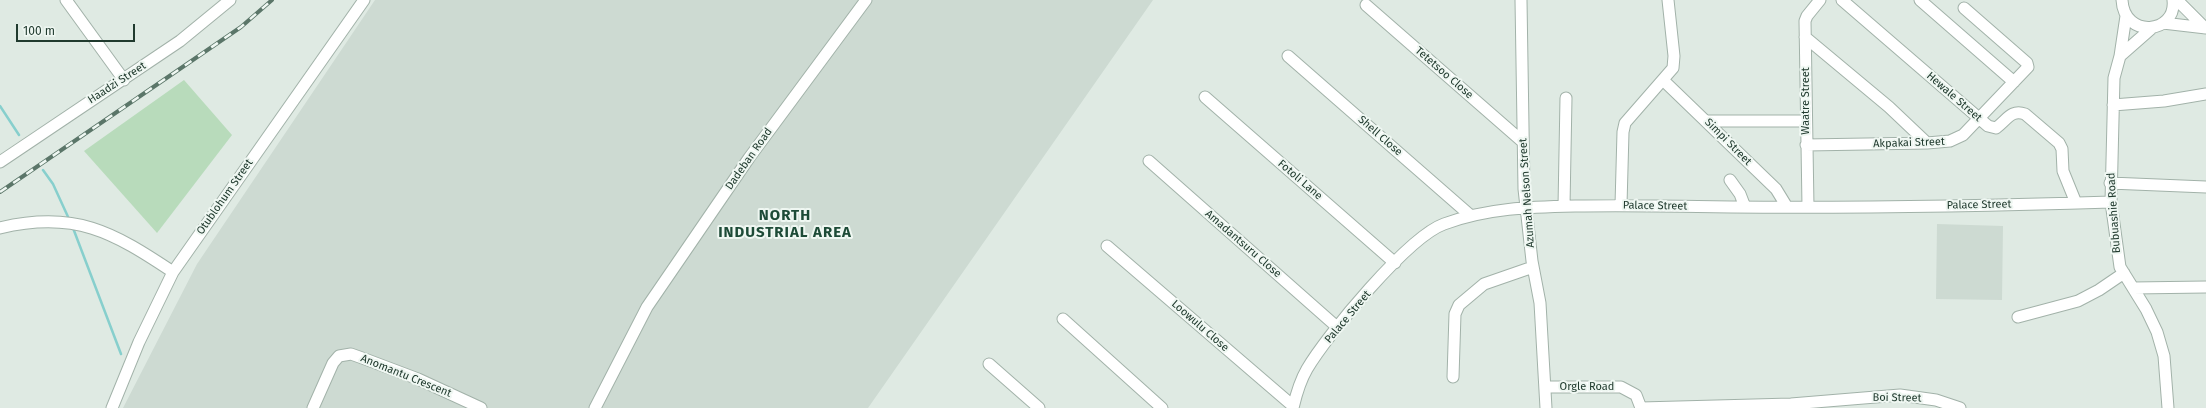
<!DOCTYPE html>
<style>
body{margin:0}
#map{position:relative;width:2206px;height:408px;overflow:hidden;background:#dfeae3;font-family:"Fira Sans",sans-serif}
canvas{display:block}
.scale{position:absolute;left:16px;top:24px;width:119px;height:18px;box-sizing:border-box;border:2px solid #203a2e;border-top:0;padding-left:5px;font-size:12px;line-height:14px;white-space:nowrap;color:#203a2e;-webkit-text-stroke:3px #eff7f2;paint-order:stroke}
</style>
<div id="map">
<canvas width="2206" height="408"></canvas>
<div class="scale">100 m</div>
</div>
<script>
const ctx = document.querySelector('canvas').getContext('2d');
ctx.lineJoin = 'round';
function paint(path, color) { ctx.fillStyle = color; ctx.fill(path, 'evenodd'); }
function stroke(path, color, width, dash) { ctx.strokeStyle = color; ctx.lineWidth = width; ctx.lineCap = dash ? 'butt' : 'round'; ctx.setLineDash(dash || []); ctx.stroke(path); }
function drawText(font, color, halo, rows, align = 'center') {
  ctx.font = font + ' "Fira Sans",sans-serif'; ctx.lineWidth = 4; ctx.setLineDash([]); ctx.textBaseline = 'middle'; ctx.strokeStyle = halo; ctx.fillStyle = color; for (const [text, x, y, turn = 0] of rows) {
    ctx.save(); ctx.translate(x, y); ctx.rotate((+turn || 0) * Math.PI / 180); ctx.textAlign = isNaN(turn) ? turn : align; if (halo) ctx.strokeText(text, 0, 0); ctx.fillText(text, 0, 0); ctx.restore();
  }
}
paint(new Path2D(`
 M375,0H1153L868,408H123L197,264Z
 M1937,224L2003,226L2002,300L1936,299Z`), '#cddad2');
paint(new Path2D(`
 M184,80L232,135L157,233L84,151Z`), '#b8dbbb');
stroke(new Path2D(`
 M0,106L19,135
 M43,170L53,184L69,219
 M73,228L121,354`), '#87cfcd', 2.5);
const minor = new Path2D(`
 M66,0L124,80
 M1521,0L1524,189L1532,261L1540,303L1546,408
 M1842,0L1988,126L1996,128C2007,120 2011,109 2025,114L2059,143L2062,149L2063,171L2076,203
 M1920,0L2014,82
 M2122,0C2124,39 2177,34 2173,0
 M2177,0L2205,28
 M1366,5L1523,142
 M2126,16L2120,56L2114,78L2111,202L2120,267L2146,309L2157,332L2164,356L2168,408
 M2163,23L2206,28
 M1805,37L1889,107L1927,143
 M1288,56L1471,216
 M2120,56L2153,27
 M1664,81L1776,189L1787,207
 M1205,97L1395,263
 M2113,105L2164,101L2206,94
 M1708,121H1805
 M1806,145L1927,143L1950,141L1963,135L2028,67L2027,63L1964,8
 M1149,161L1337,327
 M0,162L180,41L230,0
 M1730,180L1740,194L1745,207
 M2110,183L2206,187
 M1621,205L1623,132L1625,123L1673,68L1674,56L1668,0
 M1564,206L1566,98
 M1808,207L1805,21L1807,16L1820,0
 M0,228C75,210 113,232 173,272
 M1107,246L1293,406
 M2133,288L2206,287
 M2018,317L2078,301L2099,290L2124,273
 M1063,319L1162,408
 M989,364L1039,408
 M1453,377L1455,314L1459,305L1484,284L1533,267
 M1546,387H1621L1636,395L1641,408
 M112,408L139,342L173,272L364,0
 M313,408L333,363L339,356L351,354L365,359L418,379L481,408
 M595,408L647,307L749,158L866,0
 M1293,408C1296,395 1300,381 1307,369C1327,335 1408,237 1444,224C1487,208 1530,207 1575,206C1627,205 1679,206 1731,207C1857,208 1984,206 2111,202
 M1641,408L1791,404L1900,395L1936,400L1960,408`);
stroke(minor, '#a2b2a9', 13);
stroke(minor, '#fff', 11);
const rail = new Path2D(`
 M0,192L241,27L272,0`);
stroke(rail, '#5b7669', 4);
stroke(rail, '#eff7f2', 2.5, [8]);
drawText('11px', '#203a2e', '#eff7f2', [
 ["Tetetsoo Close",1444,73,41],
 ["Haadzi Street",117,83,-33],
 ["Hewale Street",1954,97,41],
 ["Waatre Street",1806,101,-90],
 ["Shell Close",1380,136,41],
 ["Simpi Street",1728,142,45],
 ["Akpakai Street",1909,143,-2],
 ["Dadeban Road",749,159,-55],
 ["Fotoli Lane",1300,180,41],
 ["Azumah Nelson Street",1527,193,-94],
 ["Otublohum Street",225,197,-55],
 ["Palace Street",1979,205,-1],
 ["Palace Street",1655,206,1],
 ["Bubuashie Road",2114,213,-94],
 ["Amadantsuru Close",1243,244,41],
 ["Palace Street",1348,317,-50],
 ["Loowulu Close",1200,326,41],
 ["Anomantu Crescent",406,376,22],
 ["Orgle Road",1587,387],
 ["Boi Street",1897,398,1]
]);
ctx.letterSpacing = '1px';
drawText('bold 15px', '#1d4b37', '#eff7f2', [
 ["NORTH",785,216],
 ["INDUSTRIAL AREA",785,233]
]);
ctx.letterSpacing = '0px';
</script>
